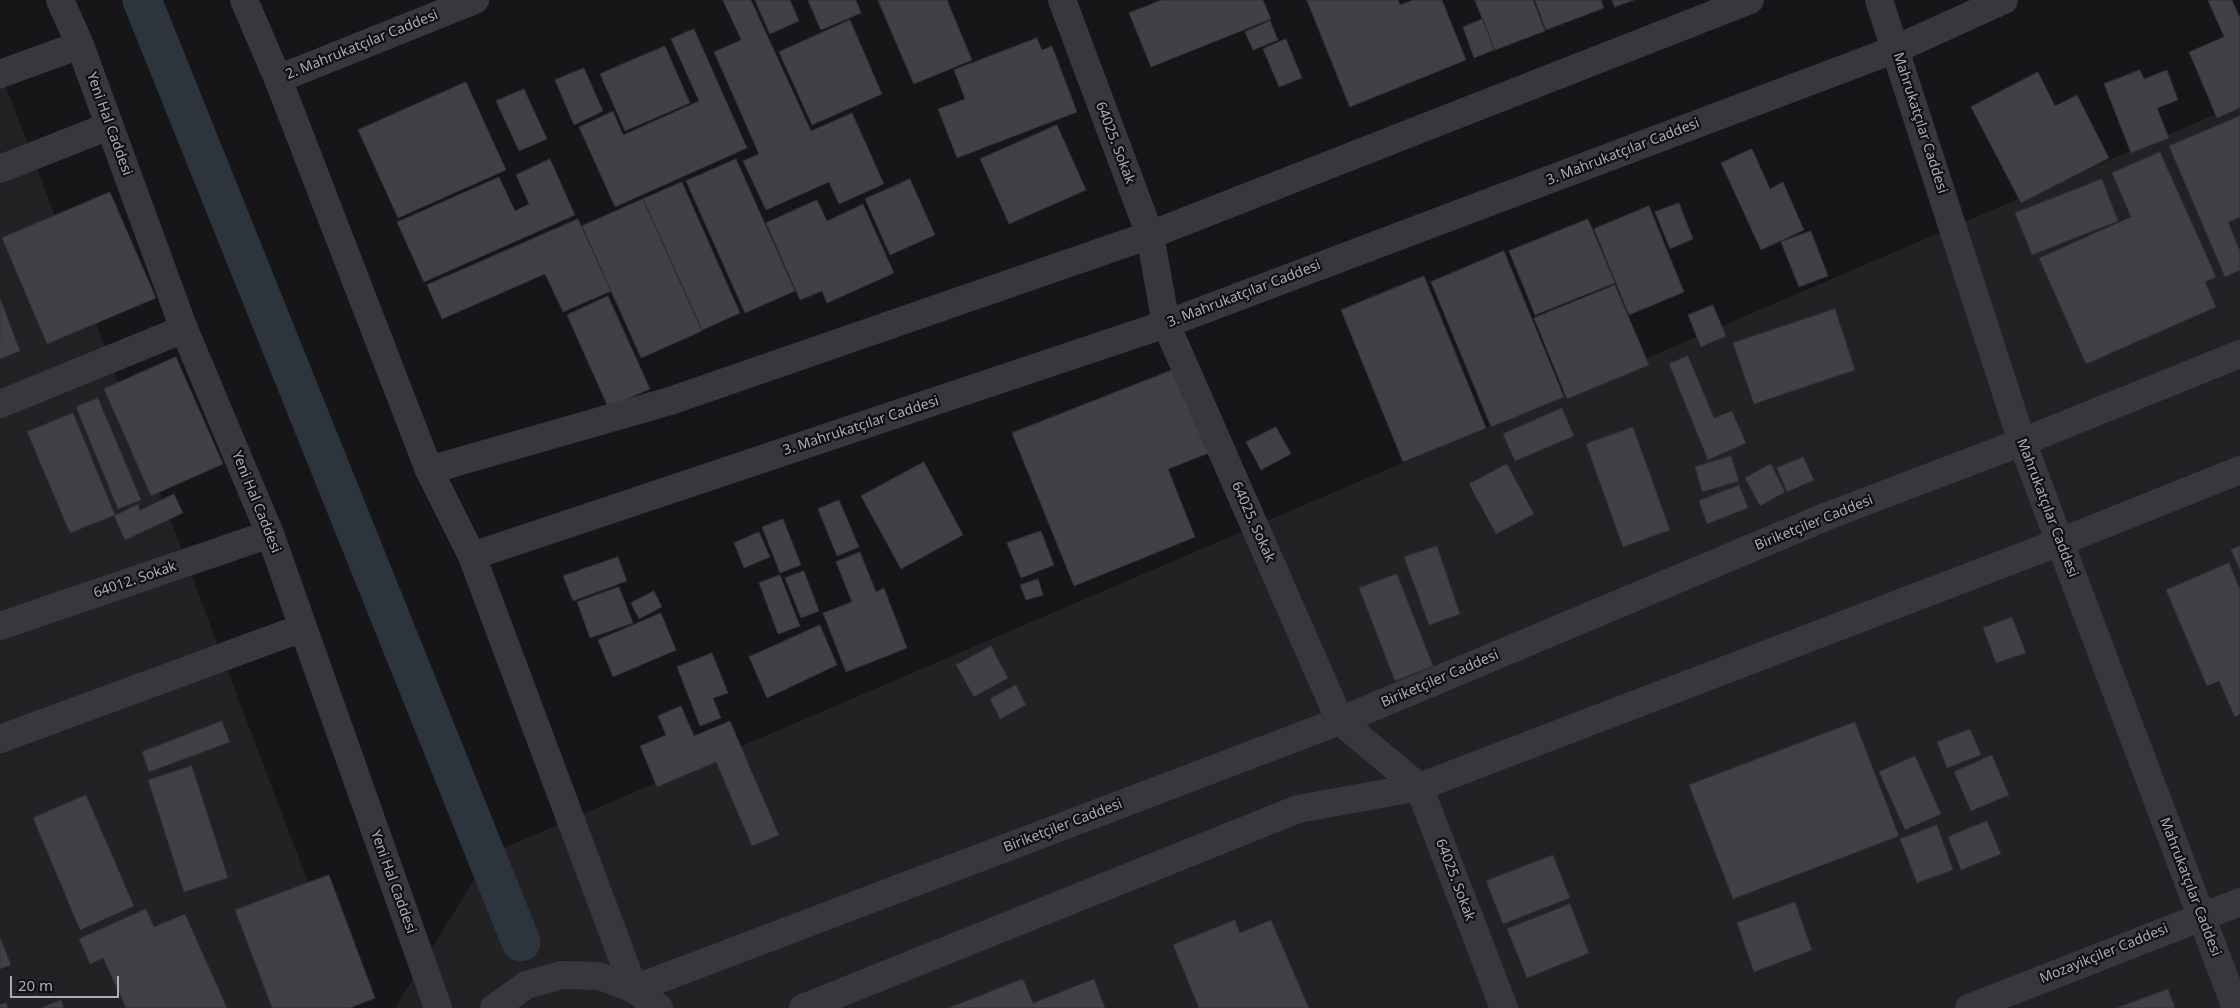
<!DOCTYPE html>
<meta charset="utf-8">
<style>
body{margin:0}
#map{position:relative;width:2240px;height:1008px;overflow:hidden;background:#161618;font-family:"Noto Sans",sans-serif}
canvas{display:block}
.scale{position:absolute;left:10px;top:976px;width:109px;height:22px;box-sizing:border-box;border:2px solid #a8adb8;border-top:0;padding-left:6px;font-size:15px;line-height:18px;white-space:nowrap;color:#a8adb8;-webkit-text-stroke:4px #111113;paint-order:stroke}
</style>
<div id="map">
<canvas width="2240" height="1008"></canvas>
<div class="scale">20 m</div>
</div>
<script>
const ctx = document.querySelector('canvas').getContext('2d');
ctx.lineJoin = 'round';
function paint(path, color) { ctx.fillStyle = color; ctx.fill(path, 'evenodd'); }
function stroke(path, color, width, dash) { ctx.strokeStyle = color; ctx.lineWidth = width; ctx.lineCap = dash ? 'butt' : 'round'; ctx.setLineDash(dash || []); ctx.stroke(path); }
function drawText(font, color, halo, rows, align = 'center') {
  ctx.font = font + ' "Noto Sans",sans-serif'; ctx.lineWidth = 4.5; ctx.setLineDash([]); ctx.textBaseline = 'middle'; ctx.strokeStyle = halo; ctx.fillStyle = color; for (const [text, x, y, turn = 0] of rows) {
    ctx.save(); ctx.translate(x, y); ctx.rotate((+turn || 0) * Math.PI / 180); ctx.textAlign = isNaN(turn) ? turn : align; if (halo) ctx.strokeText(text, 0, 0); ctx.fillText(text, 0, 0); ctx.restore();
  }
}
paint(new Path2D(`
 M0,71L355,1006L354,1008H0Z
 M2240,104V1008H395L490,854Z`), '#222225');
stroke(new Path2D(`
 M142,0L521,942`), '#2c353c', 39);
const building = new Path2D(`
 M723,0H751L811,131L852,113L884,184L839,204L829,182L766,210L743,161L759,154L714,52L741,40Z
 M755,0H790L799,21L770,34Z
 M808,0H856L861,13L821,30Z
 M878,0H947L972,60L914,84Z
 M1162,0H1263L1271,19L1151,67L1129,13Z
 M1307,0H1398L1400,5L1413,0H1442L1466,60L1350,107Z
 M1475,0H1533L1545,31L1495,50Z
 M1535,0H1601L1604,8L1546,30Z
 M1612,0H1634L1615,7Z
 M2208,0H2232L2240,18V108L2217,118L2189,52L2224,37Z
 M1483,19L1494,50L1474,58L1463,27Z
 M850,20L882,94L812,125L779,52Z
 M1270,21L1278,40L1253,50L1245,32Z
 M694,29L747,148L615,207L579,127L613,111L623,135L699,101L671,39Z
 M1037,38L1042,50L1052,46L1077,112L957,158L938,109L965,99L954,70Z
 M1286,39L1302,78L1279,87L1263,49Z
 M665,46L690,103L625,131L600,74Z
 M584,68L603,111L574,125L555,80Z
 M2140,70L2144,79L2167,70L2178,100L2157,108L2169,138L2131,153L2104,84Z
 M2038,72L2055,106L2077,95L2109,158L2021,203L1971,107Z
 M466,82L506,170L398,218L358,130Z
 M524,89L547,139L519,151L496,101Z
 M2240,116V217L2228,222L2240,251V270L2225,277L2169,146Z
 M1057,125L1086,190L1009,224L980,159Z
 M1752,149L1770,189L1783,182L1804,230L1761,250L1721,163Z
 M2160,152L2216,277L2205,282L2216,307L2086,364L2039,258L2131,217L2112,173Z
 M550,159L575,215L424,282L397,222L499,177L515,211L529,204L516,175Z
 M736,159L795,291L745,313L686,181Z
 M910,179L935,235L890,255L865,199Z
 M2102,179L2118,221L2032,255L2015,213Z
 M682,182L740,313L702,330L643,199Z
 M110,192L156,298L47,344L2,238Z
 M643,199L702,331L641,358L582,226Z
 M817,200L827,221L863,204L894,273L827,303L822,291L800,300L766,223Z
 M1679,203L1693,239L1670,249L1655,212Z
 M1649,206L1684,292L1629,315L1594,229Z
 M578,219L611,291L563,312L545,274L442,319L427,285Z
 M1588,219L1615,283L1535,315L1509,251Z
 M1811,231L1828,276L1799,287L1781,242Z
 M1504,251L1564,397L1491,427L1431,282Z
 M1424,276L1486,428L1403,462L1341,310Z
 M1615,285L1649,365L1567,399L1534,318Z
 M608,296L650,389L608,407L567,315Z
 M0,298L20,351L0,359Z
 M1713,305L1726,336L1701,347L1688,315Z
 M1835,309L1855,370L1754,404L1733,343Z
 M1688,356L1714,418L1732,411L1746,443L1708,460L1669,364Z
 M176,357L223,464L151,496L104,389Z
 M1175,369L1209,453L1168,469L1195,537L1074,586L1012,433Z
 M98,398L141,500L118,509L76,407Z
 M1562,408L1574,436L1515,461L1503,434Z
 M73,413L115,515L70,533L27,432Z
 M1276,427L1291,454L1261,470L1246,442Z
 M1633,427L1670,530L1623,547L1586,444Z
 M1731,456L1739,481L1702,492L1695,467Z
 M1803,457L1814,480L1787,492L1777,468Z
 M924,462L963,535L901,569L861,496Z
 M1507,464L1534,514L1496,534L1469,484Z
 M1771,464L1785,492L1760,506L1745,478Z
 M1739,485L1748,508L1707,524L1699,501Z
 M174,494L183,513L125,540L114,516L138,504L140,510Z
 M839,500L859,547L837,556L818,509Z
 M783,519L801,565L780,573L762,527Z
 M1041,531L1054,565L1021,578L1007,543Z
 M759,532L770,557L744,568L734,543Z
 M1437,546L1460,614L1429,625L1404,557Z
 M2240,546V570L2231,550Z
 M860,552L876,592L884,588L907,648L846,672L823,613L852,602L836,562Z
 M618,557L627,581L573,601L563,576Z
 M2229,563L2240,589V714L2235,717L2219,681L2207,686L2166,590Z
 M804,571L819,611L801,618L785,578Z
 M1397,574L1433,666L1395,681L1359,588Z
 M780,575L800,626L778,634L759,583Z
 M1038,579L1043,595L1026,600L1020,585Z
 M619,587L633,623L590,638L577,602Z
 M654,591L662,607L639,619L631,603Z
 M661,613L676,650L613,677L598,640Z
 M2012,617L2026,653L1996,663L1983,628Z
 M820,625L837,665L767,698L749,657Z
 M991,646L1008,678L974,697L956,665Z
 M712,653L728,693L713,698L721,718L700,726L677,667Z
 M1016,685L1026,705L1000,719L990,699Z
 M681,706L694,736L730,721L779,835L752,846L716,762L657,787L640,746L666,735L658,716Z
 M222,721L230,742L149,772L142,752Z
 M1855,722L1899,836L1733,899L1689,785Z
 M1970,729L1981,755L1947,768L1937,742Z
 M1992,755L2009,795L1971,811L1954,772Z
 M1915,756L1941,814L1905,830L1879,772Z
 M192,766L228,878L184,892L148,780Z
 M86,795L134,906L80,930L33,818Z
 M1987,821L2001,854L1961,870L1948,837Z
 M1937,825L1953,870L1917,883L1900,839Z
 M1553,855L1570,898L1503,924L1486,881Z
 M329,875L375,998L350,1008H272L235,910Z
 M1795,902L1812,950L1754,972L1737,923Z
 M1570,904L1589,953L1527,978L1507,929Z
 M146,909L154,927L185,914L227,1008H126L103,958L90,964L79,939Z
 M1235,920L1240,933L1271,920L1309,1008H1199L1173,945Z
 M0,937L11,965L0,969Z
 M1023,979L1033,1003L1094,979L1105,1008H949Z
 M2168,989L2175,1008H2117Z
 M61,1000L64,1008H41Z
 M6,1003L8,1008H0V1005Z`);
paint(building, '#404145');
stroke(building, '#303034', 1);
stroke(new Path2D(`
 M1062,0L1150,235L1166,324L1340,721L1419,787L1504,1008
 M0,74L80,45
 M278,79L475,0
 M0,169L109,126
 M0,404L184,329
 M429,470L670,401L1150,235L1750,0
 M472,556L1166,324L1896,49L2004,0
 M0,626L270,534
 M0,739L302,628
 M634,989L1340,721L1830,515L2022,442L2240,354
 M803,1008L1298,809L1419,787L2060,542L2240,470
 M1969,1008L2240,902`), '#37383d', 28);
stroke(new Path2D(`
 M60,0L80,45L184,329L270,534L438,1008
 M244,0L278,79L429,470L472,556L634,989
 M1879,0L2022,442L2236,1008
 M494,1008L526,985L562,975L599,976L634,989L659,1008`), '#37383d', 28);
drawText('14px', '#a8adb8', '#111113', [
 ["2. Mahrukatçılar Caddesi",362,45,-22],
 ["Mahrukatçılar Caddesi",1920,123,72],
 ["Yeni Hal Caddesi",109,124,70],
 ["64025. Sokak",1115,143,69],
 ["3. Mahrukatçılar Caddesi",1623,152,-21],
 ["3. Mahrukatçılar Caddesi",1244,294,-21],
 ["3. Mahrukatçılar Caddesi",861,426,-18],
 ["Yeni Hal Caddesi",256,502,68],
 ["Mahrukatçılar Caddesi",2047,508,69],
 ["64025. Sokak",1253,522,66],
 ["Biriketçiler Caddesi",1814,523,-22],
 ["64012. Sokak",135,580,-19],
 ["Biriketçiler Caddesi",1440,679,-23],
 ["Biriketçiler Caddesi",1063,826,-21],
 ["64025. Sokak",1455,880,69],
 ["Yeni Hal Caddesi",393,882,70],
 ["Mahrukatçılar Caddesi",2190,887,69],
 ["Mozayikçiler Caddesi",2104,954,-22]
]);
</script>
